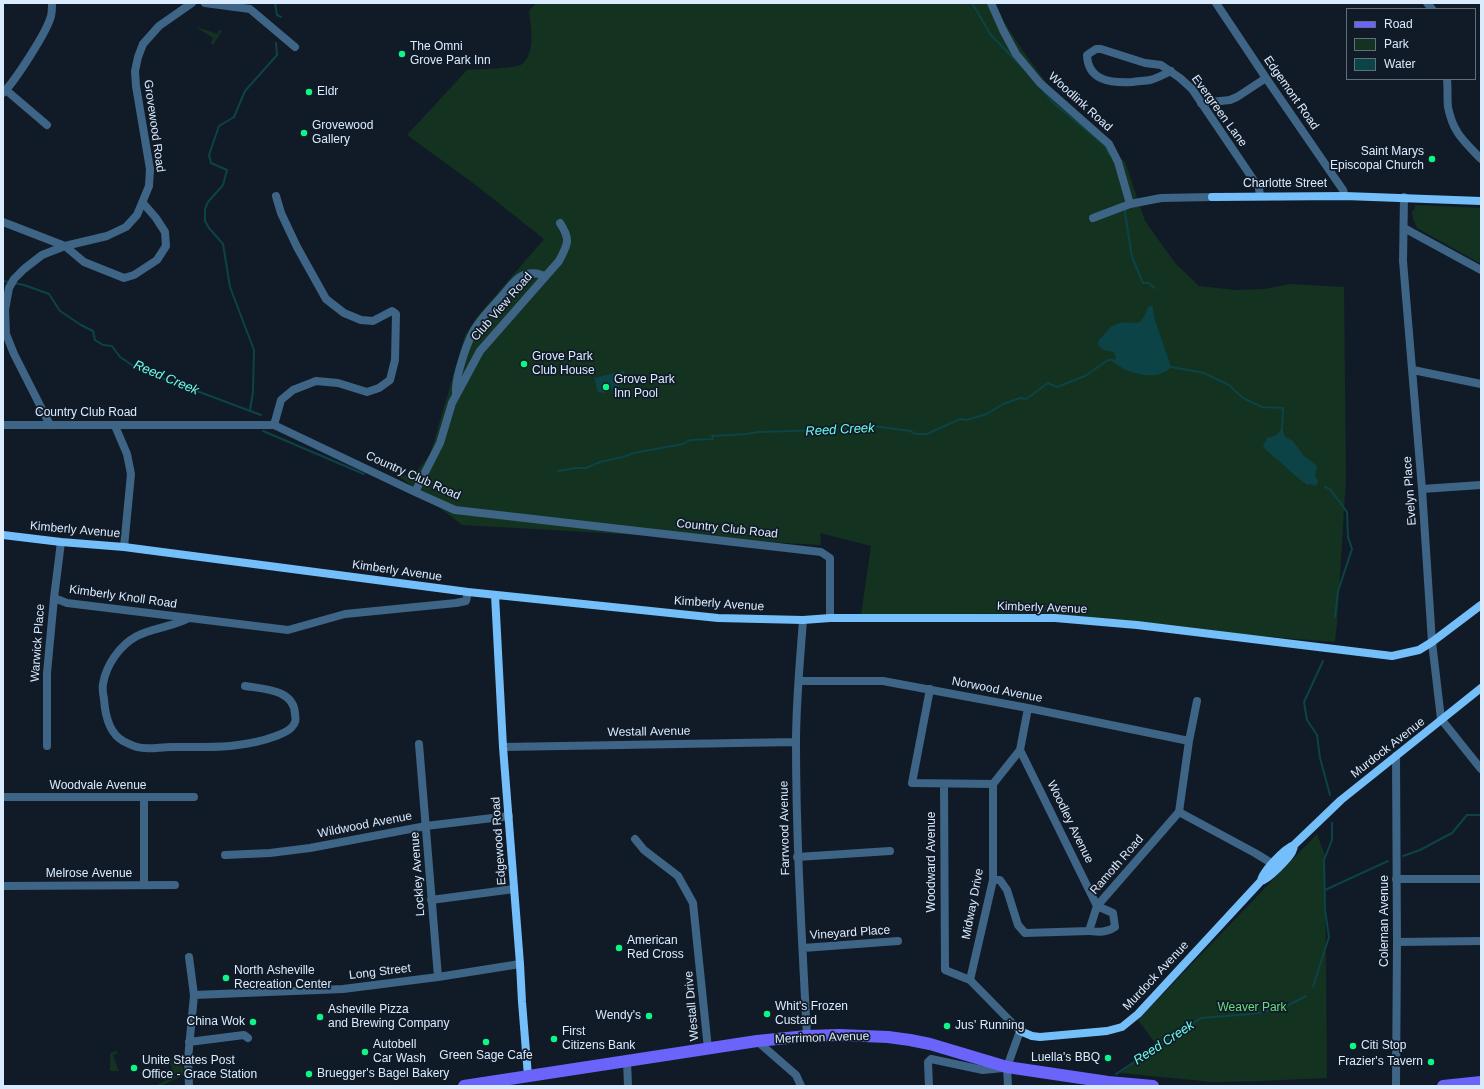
<!DOCTYPE html>
<meta charset="utf-8">
<style>
body{margin:0}
#map{position:relative;width:1484px;height:1089px;overflow:hidden;background:#111b28;font-family:Arial,sans-serif}
canvas{display:block}
.frame{position:absolute;inset:0;border:4px solid #daebfe;pointer-events:none}
.legend{position:absolute;left:1346px;top:8px;width:130px;height:72px;box-sizing:border-box;background:#111b28;border:1px solid #616e7e;margin:0;padding:5px 7px;list-style:none;font-size:12px;color:#daebfe}
.legend li{display:flex;align-items:center;gap:8px;height:20px}
.legend b{width:20px;border:1px solid #616e7e}
</style>
<div id="map">
<canvas width="1484" height="1089"></canvas>
<div class="frame"></div>
<ul class="legend">
<li><b style="height:5px;background:#6b64fa"></b>Road</li>
<li><b style="height:11px;background:#143220"></b>Park</li>
<li><b style="height:11px;background:#0c4346"></b>Water</li>
</ul>
</div>
<script>
const ctx = document.querySelector('canvas').getContext('2d');
ctx.lineJoin = 'round';
function paint(path, color) { ctx.fillStyle = color; ctx.fill(path, 'evenodd'); }
function stroke(path, color, width, dash) { ctx.strokeStyle = color; ctx.lineWidth = width; ctx.lineCap = dash ? 'butt' : 'round'; ctx.setLineDash(dash || []); ctx.stroke(path); }
function drawText(font, color, halo, rows, align = 'center') {
  ctx.font = font + ' Arial,sans-serif'; ctx.lineWidth = 3.5; ctx.setLineDash([]); ctx.textBaseline = 'middle'; ctx.strokeStyle = halo; ctx.fillStyle = color; for (const [text, x, y, turn = 0] of rows) {
    ctx.save(); ctx.translate(x, y); ctx.rotate((+turn || 0) * Math.PI / 180); ctx.textAlign = isNaN(turn) ? turn : align; if (halo) ctx.strokeText(text, 0, 0); ctx.fillText(text, 0, 0); ctx.restore();
  }
}
paint(new Path2D(`
 M536,3H987L1006,25L1023,51L1066,110L1125,162L1145,221L1175,263L1199,286L1236,290L1265,289L1290,284L1344,287L1346,478L1337,623L1335,642L1259,636L1161,624L1044,613L861,615L871,546L820,533L821,545L462,525L400,477L416,472L430,455L465,335L477,317L544,239L473,183L407,135L467,70C477,69 516,69 522,64C536,53 531,26 529,11Z
 M196,27L218,34L219,30L222,31L213,45L211,43L213,38Z
 M1415,205L1481,208V264L1417,228L1413,219L1412,211L1415,209Z
 M1317,834L1325,856L1327,1078L1259,1081L1213,1082L1120,1073L1155,1043L1138,1020Z
 M116,1051L118,1053L113,1055L119,1071H110V1053Z
 M160,1055L181,1062L182,1067H183L184,1075L161,1086H155L175,1076L168,1059L162,1060Z`), '#143220');
paint(new Path2D(`
 M1151,306L1153,307L1154,317L1171,367C1157,383 1124,373 1111,360L1116,359L1114,352L1103,350L1098,345V341C1104,336 1108,327 1116,324C1136,317 1138,334 1148,307Z
 M624,371L628,382L604,393L598,392L594,378Z
 M1282,427L1285,437L1293,441L1303,455L1317,466L1315,476L1318,481L1316,486L1310,484L1307,485C1296,477 1287,468 1277,459C1272,455 1267,452 1263,446L1267,438L1277,435Z`), '#0c4346');
stroke(new Path2D(`
 M275,3L277,15L281,17
 M972,3L991,35L1023,68
 M1044,92L1056,105L1104,145L1110,155
 M1126,208L1125,213L1132,257L1143,283H1149L1154,288
 M3,281L10,282
 M14,283L24,285L49,294L60,311L81,325L93,331L95,340L103,345L112,346L120,357L138,369L261,415
 M1171,367L1204,373L1229,385L1243,398L1262,407L1283,408L1282,428
 M250,410L253,392L254,350L230,287L223,244L209,228L205,221V209L208,202L223,185L227,170L211,163L209,155L219,126L234,117L245,91L277,55L276,43
 M263,431L364,474
 M558,471L575,468H586L600,462L623,457L634,453L683,444L690,440L713,439L712,436L746,434L758,432L832,430L873,426L910,431L916,434H927L960,419L966,420L987,414L1003,404L1020,398L1026,399L1048,383L1057,387L1085,376L1108,360H1111
 M1325,487L1330,489L1347,512L1348,537L1352,549L1338,591L1335,617
 M1323,661L1304,702L1307,720L1317,735L1320,758L1330,795
 M1403,856L1420,850L1452,833L1467,815H1481
 M1325,890L1388,861
 M1313,987L1329,937L1325,910L1324,860L1332,840V823
 M1116,1074L1201,1018L1252,1014L1283,1008L1306,996`), '#0c4346', 2);
stroke(new Path2D(`
 M205,3L250,9L295,47
 M991,3L1003,30L1016,54L1040,83L1109,144L1118,162L1130,204
 M1216,3L1266,78L1343,190L1345,196
 M1427,3L1432,9
 M1171,71C1164,74 1158,78 1150,80C1145,81 1138,81 1132,82C1111,83 1088,81 1087,55L1096,49H1101L1145,63L1161,65L1180,78L1192,89L1259,188L1260,196
 M1447,79C1448,88 1447,98 1448,107C1453,133 1464,141 1481,159
 M6,90L47,125
 M3,93C15,81 47,32 51,16C52,12 52,7 52,3
 M1201,103L1230,100L1237,97L1266,78
 M1404,197L1403,261L1422,489L1432,642L1441,719L1481,769
 M1093,218L1130,204L1161,198L1212,197
 M3,222L65,246L84,262L124,278L134,275L157,260L166,246L165,232L156,218L143,203
 M1404,228L1481,270
 M1413,370L1481,384
 M456,393C455,377 468,337 478,324C485,314 494,305 502,296C509,288 517,276 527,274C533,272 539,274 545,276
 M3,425H274L415,492L455,510L821,552L830,558V618
 M50,425L14,354L6,334L5,310L9,288L14,279L24,269L42,255L65,246L107,236L126,227L137,215L149,186L150,169L136,86L135,71L138,57L143,44L159,26L192,3
 M274,425L281,400L293,390L316,381L338,383L367,392L379,388L390,380L395,360L396,314L392,311L373,321L361,320L344,313L326,299L297,247L281,213L276,196
 M115,426L127,454L131,474L124,547
 M1422,489L1481,485
 M415,492L440,443L452,403L480,351L559,261C568,244 571,240 560,223
 M54,598L67,603L288,630L345,614L456,603L466,601L468,592
 M189,618C172,627 153,628 137,636C120,645 106,665 103,684C102,689 103,694 104,699C105,714 109,733 123,741C127,743 133,746 137,747C147,750 160,747 171,747C206,747 242,749 276,736C281,734 287,732 291,728C296,723 296,720 295,714C294,689 263,689 245,686
 M803,620C800,661 796,702 796,743C796,841 802,939 807,1036
 M799,681H883L1028,708L1189,741L1179,812L1255,853L1273,864L1276,868
 M930,689L912,783L993,784L1020,750L1028,708
 M1189,741L1197,701
 M419,744L438,977
 M47,746V673L54,598L61,542
 M503,747L796,742
 M1020,750L1097,906L1113,913L1115,927C1106,933 1099,932 1089,931
 M944,784L945,970L970,980L1020,1031L1007,1067L1008,1086
 M3,797H194
 M635,839L644,850L678,876L693,903L708,1049
 M225,855L270,853L310,848L426,826L509,816
 M797,857L890,851
 M1396,879H1481
 M993,880H1000L1007,890L1018,925L1025,933L1089,931L1097,906L1179,812
 M144,885V798
 M3,886L175,885
 M431,900L514,889
 M1397,942L1481,941
 M803,948L898,941
 M970,980L993,880V784
 M194,995L343,989L438,977L520,964
 M757,1041L796,1075L801,1086
 M189,1042L244,1035L248,1038
 M627,1061L628,1086
 M189,1086L188,1059L194,995L189,957
 M929,1086L928,1062L931,1059L983,1070L1003,1068
 M1396,1086L1397,942L1396,756`), '#3e6586', 8);
stroke(new Path2D(`
 M1212,197L1345,196L1481,201
 M3,535L61,542L124,547L468,592L718,618L803,620L830,618H1055L1137,625L1392,656L1419,650L1432,642L1481,605
 M495,595L503,747L520,964L522,1002L528,1076
 M1261,881C1262,872 1285,848 1294,845L1341,800L1481,688
 M1020,1031L1032,1036L1040,1037L1107,1031L1122,1027L1138,1014L1261,881C1268,880 1289,858 1292,852C1293,850 1294,847 1294,845`), '#74bffa', 8);
stroke(new Path2D(`
 M464,1086L757,1041L807,1036L839,1035L888,1037L910,1040L930,1044L1007,1067L1108,1082L1153,1086
 M1443,1086L1481,1082`), '#6b64fa', 12);
for (const [x, y, r, color] of [
 [402,54,4,"#0cf785"],
 [309,92,4,"#0cf785"],
 [304,133,4,"#0cf785"],
 [1432,159,4,"#0cf785"],
 [524,364,4,"#0cf785"],
 [606,387,4,"#0cf785"],
 [619,948,4,"#0cf785"],
 [226,978,4,"#0cf785"],
 [767,1014,4,"#0cf785"],
 [649,1016,4,"#0cf785"],
 [320,1017,4,"#0cf785"],
 [253,1022,4,"#0cf785"],
 [947,1026,4,"#0cf785"],
 [554,1039,4,"#0cf785"],
 [486,1042,4,"#0cf785"],
 [1353,1046,4,"#0cf785"],
 [365,1052,4,"#0cf785"],
 [1108,1058,4,"#0cf785"],
 [1431,1062,4,"#0cf785"],
 [134,1068,4,"#0cf785"],
 [309,1074,4,"#0cf785"]
]) { const dot = new Path2D(); dot.arc(x, y, r, 0, 2 * Math.PI); ctx.fillStyle = color; ctx.fill(dot); stroke(dot, '#111b28', 1.5); }
drawText('12px', '#daebfe', '#111b28', [
 ["The Omni",410,47],
 ["Grove Park Inn",410,61],
 ["Eldr",317,92],
 ["Grovewood",312,126],
 ["Gallery",312,140],
 ["Saint Marys",1424,152,"right"],
 ["Episcopal Church",1424,166,"right"],
 ["Grove Park",532,357],
 ["Club House",532,371],
 ["Grove Park",614,380],
 ["Inn Pool",614,394],
 ["American",627,941],
 ["Red Cross",627,955],
 ["North Asheville",234,971],
 ["Recreation Center",234,985],
 ["Whit's Frozen",775,1007],
 ["Custard",775,1021],
 ["Asheville Pizza",328,1010],
 ["and Brewing Company",328,1024],
 ["Wendy's",641,1016,"right"],
 ["China Wok",245,1022,"right"],
 ["Jus’ Running",955,1026],
 ["First",562,1032],
 ["Citizens Bank",562,1046],
 ["Autobell",373,1045],
 ["Car Wash",373,1059],
 ["Citi Stop",1361,1046],
 ["Green Sage Cafe",486,1056,"center"],
 ["Luella's BBQ",1100,1058,"right"],
 ["Unite States Post",142,1061],
 ["Office - Grace Station",142,1075],
 ["Frazier's Tavern",1423,1062,"right"],
 ["Bruegger's Bagel Bakery",317,1074]
], 'left');
drawText('12px', '#daebfe', '#111b28', [
 ["Edgemont Road",1291,93,55],
 ["Woodlink Road",1080,102,42],
 ["Evergreen Lane",1219,111,54],
 ["Grovewood Road",154,126,82],
 ["Charlotte Street",1285,184],
 ["Club View Road",502,307,-49],
 ["Country Club Road",86,413],
 ["Country Club Road",413,476,24],
 ["Evelyn Place",1410,491,-94],
 ["Country Club Road",727,529,6],
 ["Kimberly Avenue",75,530,5],
 ["Kimberly Avenue",397,571,8],
 ["Kimberly Knoll Road",123,597,8],
 ["Kimberly Avenue",719,604,4],
 ["Kimberly Avenue",1042,608,2],
 ["Warwick Place",38,643,-86],
 ["Norwood Avenue",997,690,11],
 ["Westall Avenue",649,732,-1],
 ["Murdock Avenue",1388,748,-38],
 ["Woodvale Avenue",98,786],
 ["Woodley Avenue",1070,822,64],
 ["Wildwood Avenue",365,825,-11],
 ["Farrwood Avenue",785,828,-91],
 ["Edgewood Road",499,841,-94],
 ["Woodward Avenue",932,862,-90],
 ["Ramoth Road",1117,865,-49],
 ["Melrose Avenue",89,874],
 ["Lockley Avenue",418,874,-94],
 ["Midway Drive",973,904,-79],
 ["Coleman Avenue",1385,921,-90],
 ["Vineyard Place",850,933,-4],
 ["Long Street",380,972,-7],
 ["Murdock Avenue",1156,976,-47],
 ["Westall Drive",692,1006,-95],
 ["Merrimon Avenue",822,1038,-2]
]);
drawText('12px', '#67dd7a', '#111b28', [
 ["Weaver Park",1252,1008]
]);
drawText('italic 13px', '#6bfae9', '#111b28', [
 ["Reed Creek",166,378,23],
 ["Reed Creek",840,430,-3],
 ["Reed Creek",1164,1043,-33]
]);
</script>
